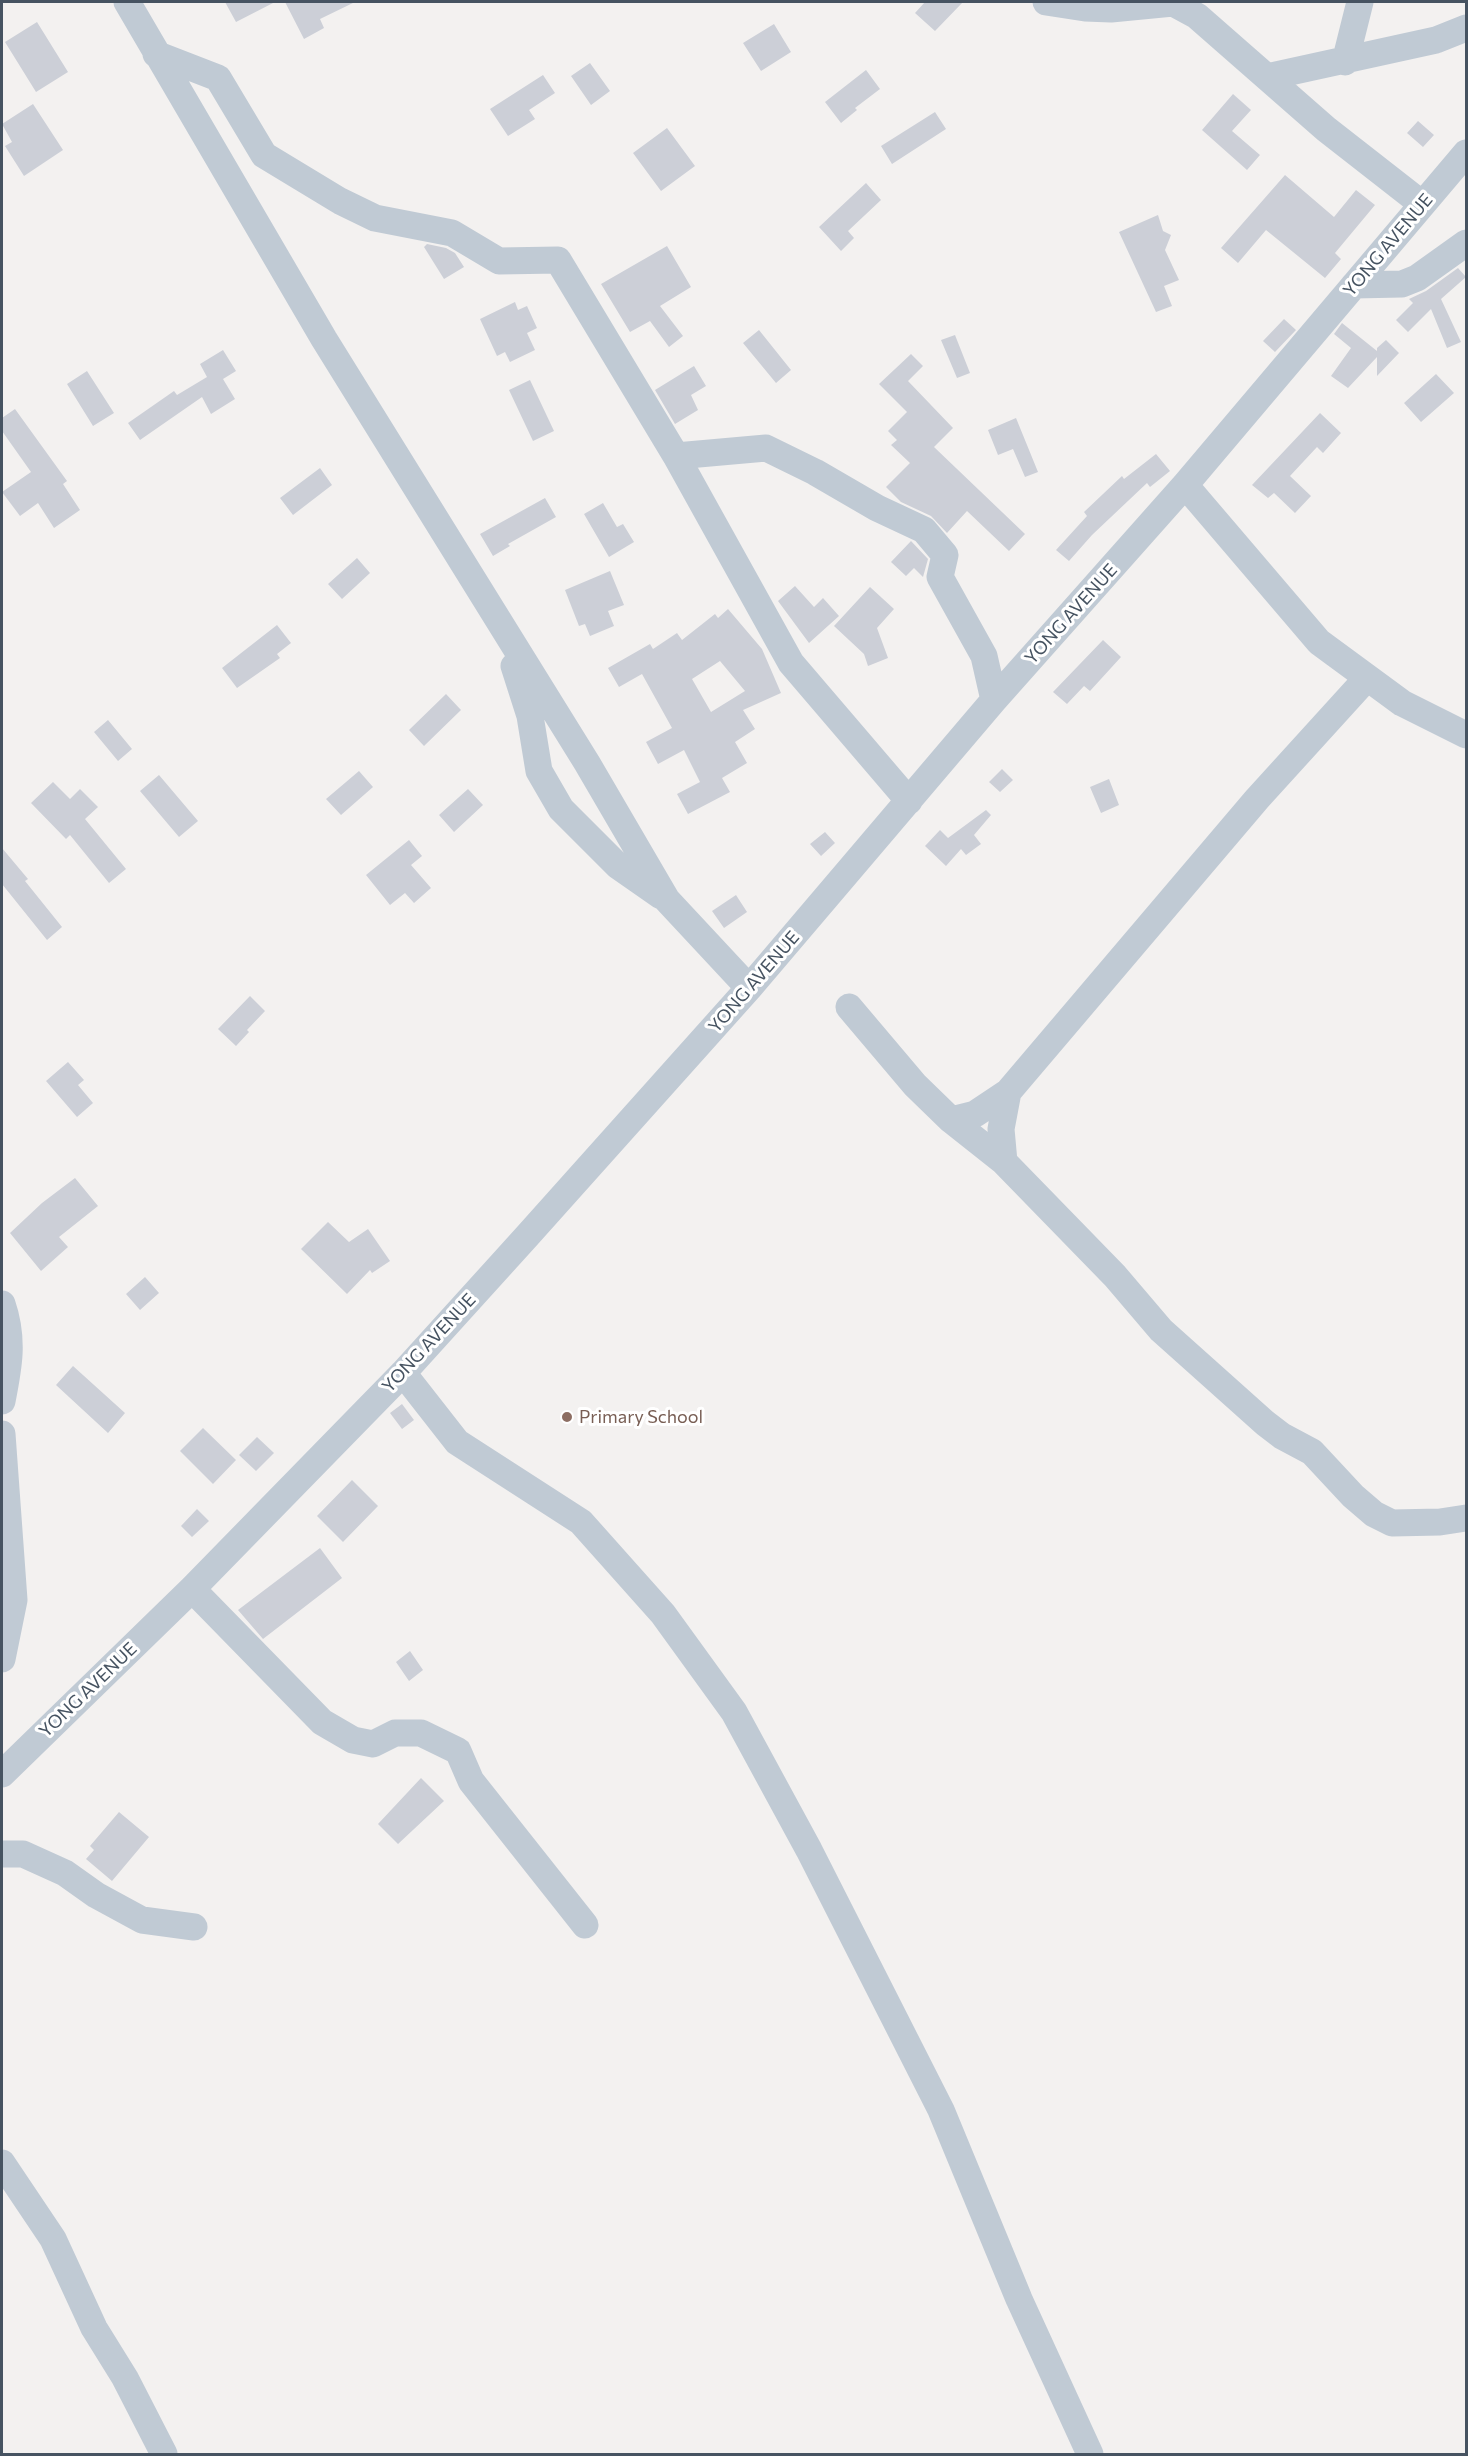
<!DOCTYPE html>
<style>
body{margin:0}
#map{position:relative;width:1468px;height:2456px;overflow:hidden;background:#f3f1f0;font-family:Commissioner,sans-serif}
canvas{display:block}
.frame{position:absolute;inset:0;border:3px solid #465361;pointer-events:none}
</style>
<div id="map">
<canvas width="1468" height="2456"></canvas>
<div class="frame"></div>
</div>
<script>
const ctx = document.querySelector('canvas').getContext('2d');
ctx.lineJoin = 'round';
function paint(path, color) { ctx.fillStyle = color; ctx.fill(path, 'evenodd'); }
function stroke(path, color, width, dash) { ctx.strokeStyle = color; ctx.lineWidth = width; ctx.lineCap = dash ? 'butt' : 'round'; ctx.setLineDash(dash || []); ctx.stroke(path); }
function drawText(font, color, halo, rows, align = 'center') {
  ctx.font = font + ' Commissioner,sans-serif'; ctx.lineWidth = 6; ctx.setLineDash([]); ctx.textBaseline = 'middle'; ctx.strokeStyle = halo; ctx.fillStyle = color; for (const [text, x, y, turn = 0] of rows) {
    ctx.save(); ctx.translate(x, y); ctx.rotate((+turn || 0) * Math.PI / 180); ctx.textAlign = isNaN(turn) ? turn : align; if (halo) ctx.strokeText(text, 0, 0); ctx.fillText(text, 0, 0); ctx.restore();
  }
}
paint(new Path2D(`
 M225,2H275L236,22Z
 M285,2H355L320,19L324,28L304,39Z
 M925,2H963L935,31L915,13Z
 M37,22L68,72L36,92L5,42Z
 M774,24L791,52L761,71L743,43Z
 M590,63L610,91L591,105L571,76Z
 M866,70L880,89L855,108L857,110L841,123L825,102Z
 M543,75L555,93L529,110L535,119L508,136L490,109Z
 M1233,94L1251,110L1232,131L1260,155L1247,170L1202,130Z
 M33,104L63,150L24,176L5,146L12,142L2,124Z
 M935,112L946,129L892,164L881,146Z
 M1418,121L1434,135L1423,147L1407,133Z
 M667,128L695,166L661,191L633,153Z
 M1285,175L1334,217L1356,190L1375,205L1335,253L1341,259L1325,278L1266,230L1238,263L1221,248Z
 M866,183L881,200L848,231L854,238L841,251L819,227Z
 M1158,215L1163,231L1171,235L1165,250L1179,280L1164,286L1172,306L1156,312L1119,232Z
 M427,244L446,248L455,253L464,267L444,279L424,247Z
 M667,246L691,287L660,306L683,336L669,347L650,321L630,332L601,284Z
 M1458,268L1466,277L1441,299L1461,342L1447,348L1431,309L1408,332L1396,320L1413,303L1409,299L1426,291Z
 M515,302L518,310L527,306L537,328L527,333L535,350L510,362L505,352L497,356L480,319Z
 M1284,319L1296,330L1275,352L1263,341Z
 M1342,323L1377,351V348L1386,340L1399,353L1377,376V357L1348,388L1331,376L1351,348L1334,334Z
 M759,330L791,370L776,383L743,343Z
 M955,335L970,373L957,378L941,340Z
 M223,350L236,371L223,379L235,399L211,414L202,397L140,440L128,423L174,391L177,395L207,377L200,364Z
 M911,354L923,366L908,381L953,428L934,447L1025,534L1009,551L967,511L947,533L931,516L901,502L886,487L910,463L891,445L897,440L888,431L907,412L879,384Z
 M694,366L706,386L691,395L698,410L675,424L655,390Z
 M87,371L114,413L93,426L67,384Z
 M1436,374L1454,393L1421,422L1404,403Z
 M530,380L554,431L533,441L509,390Z
 M15,409L67,481L63,484L80,510L54,528L38,503L20,516L2,492L31,472L2,431V418Z
 M1320,413L1341,433L1323,453L1317,447L1290,476L1311,496L1295,513L1274,493L1268,498L1252,485Z
 M1016,418L1038,472L1025,477L1013,449L998,455L988,430Z
 M1156,454L1170,471L1150,487L1147,483L1092,535L1069,561L1056,550L1087,516L1084,512L1122,476L1124,479Z
 M320,468L332,485L293,515L280,498Z
 M545,498L556,517L508,544L510,546L493,556L480,534Z
 M603,503L617,527L623,524L634,542L609,557L584,514Z
 M911,541L928,559L923,577L914,568L906,576L891,562Z
 M357,558L370,573L342,599L328,584Z
 M610,571L624,605L608,611L614,626L590,636L585,624L579,626L565,590Z
 M795,586L814,607L823,598L839,616L809,643L778,601Z
 M870,587L894,609L877,628L888,658L868,666L864,654L834,626Z
 M728,609L762,649L781,693L743,710L755,729L735,742L747,763L722,778L730,792L688,814L677,794L700,782L684,750L658,764L646,742L672,728L642,674L619,687L608,668L650,644L653,649L677,633L682,640L715,614L718,618ZM720,661L745,691L711,712L692,679Z
 M277,625L291,643L277,654L280,658L237,688L222,668Z
 M1103,640L1121,657L1090,691L1084,686L1067,704L1053,692Z
 M446,694L461,710L424,746L409,730Z
 M108,720L132,749L118,761L94,732Z
 M1002,769L1013,780L1000,792L989,782Z
 M359,771L373,787L341,815L326,799Z
 M159,775L198,821L179,837L140,791Z
 M1109,779L1119,805L1101,813L1090,787Z
 M53,782L70,799L80,789L98,807L85,819L126,869L109,883L70,835L66,839L31,803Z
 M468,789L483,805L454,832L439,815Z
 M986,810L991,815L974,835L981,844L966,855L961,849L946,866L925,846L940,830L948,838Z
 M825,832L835,843L821,856L810,844Z
 M409,840L422,856L411,865L431,888L414,903L405,893L390,905L366,875Z
 M2,848L28,879L25,881L62,927L47,940L2,884Z
 M736,895L747,912L724,928L712,911Z
 M250,996L265,1011L247,1030L249,1032L236,1046L218,1029Z
 M68,1062L84,1080L78,1085L93,1103L77,1117L46,1081Z
 M75,1178L98,1206L59,1237L68,1247L41,1271L10,1233L42,1203Z
 M328,1222L349,1242L368,1229L390,1261L372,1273L370,1270L347,1294L301,1249Z
 M145,1277L159,1293L140,1310L126,1294Z
 M73,1366L125,1413L108,1433L56,1385Z
 M402,1404L414,1420L402,1429L390,1413Z
 M203,1428L236,1460L213,1484L180,1451Z
 M257,1437L274,1453L256,1471L239,1455Z
 M352,1480L378,1506L343,1542L317,1516Z
 M197,1509L209,1521L192,1537L181,1526Z
 M320,1548L342,1578L263,1639L238,1610Z
 M410,1651L423,1670L409,1681L396,1662Z
 M421,1778L444,1801L398,1844L378,1824Z
 M119,1812L149,1837L112,1881L86,1859L94,1850L90,1846Z`), '#cccfd7');
stroke(new Path2D(`
 M127,2L324,339L587,763L667,900L749,988
 M1046,2L1085,8L1111,9L1173,3L1197,16L1326,129L1422,204
 M156,54L218,78L264,155L340,201L375,218L452,233L499,261L558,260L676,456L791,663L909,801
 M1345,62L1360,2
 M1267,77L1436,40L1466,28
 M1354,285L1402,284L1417,278L1466,243
 M676,456L766,448L815,472L877,508L924,530L945,555L940,577L984,656L994,700
 M1185,485L1319,642L1402,703L1466,735
 M514,666L530,716L539,771L561,809L618,866L661,896
 M849,1007L915,1085L951,1120L1004,1162L1115,1276L1161,1330L1265,1423L1282,1436L1312,1452L1353,1496L1374,1514L1392,1523L1440,1522L1466,1518
 M951,1120L975,1114L1008,1092L1257,799L1367,678
 M1004,1162L1001,1129L1008,1092
 M2,1304C14,1339 9,1366 2,1401
 M403,1373L457,1442L581,1522L663,1614L734,1712L809,1850L941,2110L1019,2299L1090,2454
 M2,1434L14,1600L2,1659
 M192,1589L322,1722L353,1740L373,1744L395,1733H421L458,1751L471,1781L585,1925
 M2,1774L192,1589L403,1373L528,1235L749,988L994,700L1185,485L1466,153
 M2,1854H23L65,1873L96,1895L142,1920L194,1927
 M2,2163L53,2239L94,2328L125,2378L164,2454`), '#c0cad4', 27);
for (const [x, y, r, color] of [
 [567,1417,6,"#8d6e63"]
]) { const dot = new Path2D(); dot.arc(x, y, r, 0, 2 * Math.PI); ctx.fillStyle = color; ctx.fill(dot); stroke(dot, '#fff', 2); }
drawText('18px', '#465361', '#fff', [
 ["YONG AVENUE",1388,245,-50],
 ["YONG AVENUE",1071,614,-48],
 ["YONG AVENUE",754,982,-49],
 ["YONG AVENUE",429,1343,-47],
 ["YONG AVENUE",88,1690,-44]
]);
drawText('18px', '#785e54', '#fff', [
 ["Primary School",579,1417]
], 'left');
</script>
